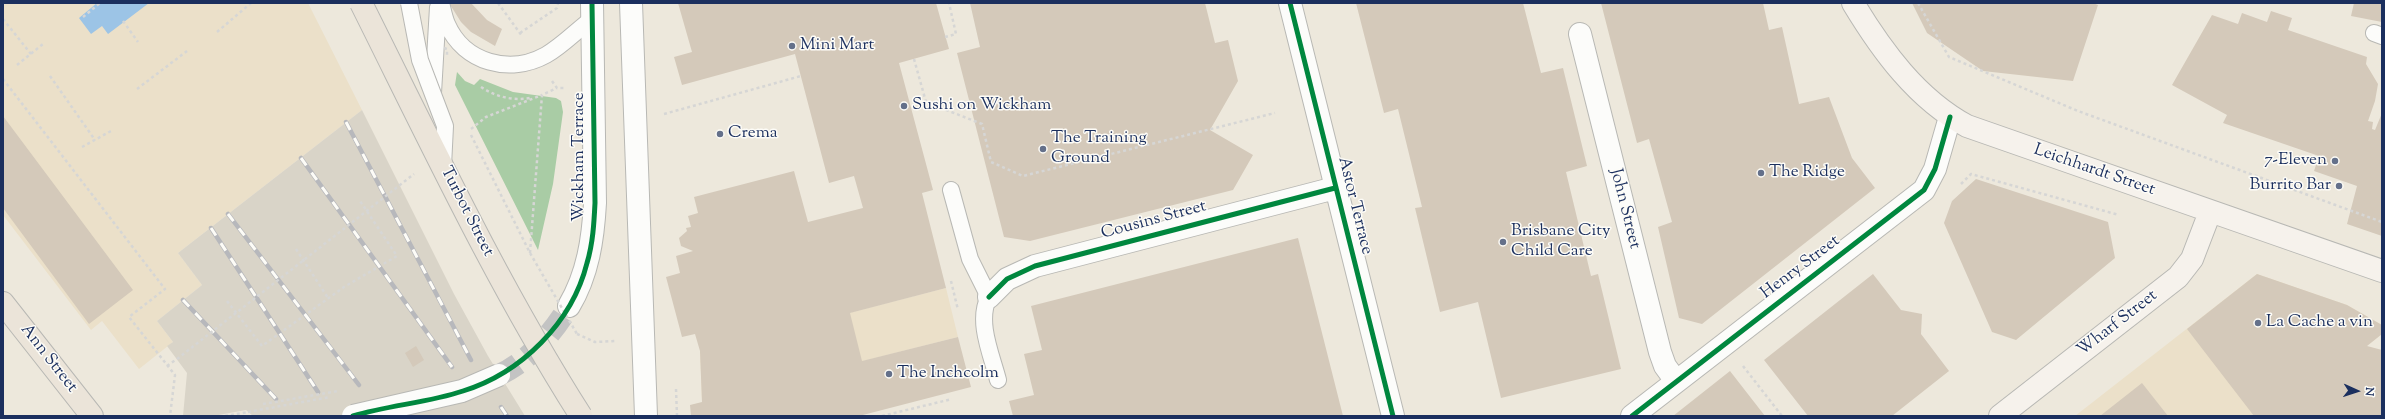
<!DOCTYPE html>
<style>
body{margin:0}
#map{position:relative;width:2385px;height:419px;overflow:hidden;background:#ede8dc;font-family:"Sorts Mill Goudy",serif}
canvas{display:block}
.frame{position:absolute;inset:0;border:4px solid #1b2f5e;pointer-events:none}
.north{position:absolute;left:2337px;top:371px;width:40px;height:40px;-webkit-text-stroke:3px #fdfcf7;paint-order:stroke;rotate:93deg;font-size:11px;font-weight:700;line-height:16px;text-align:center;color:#1b2f5e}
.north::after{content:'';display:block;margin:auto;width:14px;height:18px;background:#1b2f5e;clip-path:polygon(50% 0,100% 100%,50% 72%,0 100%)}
</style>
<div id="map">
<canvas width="2385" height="419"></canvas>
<div class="frame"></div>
<div class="north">N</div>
</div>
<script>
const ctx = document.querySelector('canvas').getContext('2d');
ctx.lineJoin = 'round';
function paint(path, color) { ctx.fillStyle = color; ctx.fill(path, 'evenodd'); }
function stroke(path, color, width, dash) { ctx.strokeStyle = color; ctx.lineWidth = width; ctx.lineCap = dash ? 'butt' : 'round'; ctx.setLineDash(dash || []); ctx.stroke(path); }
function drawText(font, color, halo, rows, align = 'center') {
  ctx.font = font + ' "Sorts Mill Goudy",serif'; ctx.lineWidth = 3; ctx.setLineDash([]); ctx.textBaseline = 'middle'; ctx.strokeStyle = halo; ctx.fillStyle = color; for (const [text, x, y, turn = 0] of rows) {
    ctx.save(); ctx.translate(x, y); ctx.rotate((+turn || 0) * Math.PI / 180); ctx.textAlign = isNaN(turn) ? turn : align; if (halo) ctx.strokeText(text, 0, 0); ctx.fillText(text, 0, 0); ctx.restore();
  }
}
paint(new Path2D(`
 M3,3H308L362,110L178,253L202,285L157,321L173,342L139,369L102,321L91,330L3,215Z
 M2257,274L2347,305L2382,325V334L2276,416H2075Z
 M946,288L958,337L702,402L700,351Z`), '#ebe0c9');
paint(new Path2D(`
 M362,110L454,294L488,356L525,416H253L246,410L213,416H183L187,373L167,346L173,342L157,321L202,285L178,253Z`), '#d9d4c8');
paint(new Path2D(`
 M457,72L465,81L474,85L480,79L513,92L556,98L561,101L563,112L553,184L538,250L455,85Z`), '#a9cca5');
paint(new Path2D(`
 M97,3H149L108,34L102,26L91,34L79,18Z`), '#9cc4e6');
paint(new Path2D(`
 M449,3H471L487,20L502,29L495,46L471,32L461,22Z
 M678,3H936L949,49L899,63L933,190L922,193L946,288L850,313L862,361L958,337L971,387L859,416H691L690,405L702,402L700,351L695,334L682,337L666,277L680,273L676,256L693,251L681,246L679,238L687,231L686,228L691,227L688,216L698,213L694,197L794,171L808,222L863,208L854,176L829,183L795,54L682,85L674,57L692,52Z
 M970,3H1205L1215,43L1228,40L1238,81L1210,130L1253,155L1233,190L1030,241L1004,237L957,53L980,47Z
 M1356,3H1523L1541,73L1563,68L1587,166L1566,172L1591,276L1598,274L1621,369L1501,398L1478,302L1440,312L1415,208L1422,207L1398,109L1384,113Z
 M1601,3H1763L1769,30L1782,27L1799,104L1829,97L1852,158L1875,188L1702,324L1679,318L1658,227L1672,222L1649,139L1637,143Z
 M1912,3H2093L2098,5L2073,81L1983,71L1927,33Z
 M2354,3H2382V22L2351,16Z
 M2271,11L2292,18L2288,30L2367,57L2366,64L2378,84L2375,101L2368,121L2373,122L2372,129L2375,130L2382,113V236L2347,224L2357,186L2314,171L2319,156L2223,123L2227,115L2172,85L2212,15L2238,24L2242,13L2267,22Z
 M3,116L133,290L89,324L3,208Z
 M1976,179L2108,222L2115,258L2016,340L1992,332L1944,223L1952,201Z
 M1298,238L1343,416H1013L1009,401L1034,395L1024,354L1042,350L1031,306Z
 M1873,274L1901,310L1922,314L1921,334L1949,371L1892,416H1808L1764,360Z
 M2257,274L2347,305L2382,325V334L2367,346L2382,350V416H2254L2187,329Z
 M416,346L424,360L413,367L405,353Z
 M1730,371L1765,416H1673Z
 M2142,383L2168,416H2100Z`), '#d4c9ba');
stroke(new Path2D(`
 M499,375C529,361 552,334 569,306`), '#c3c3c3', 22, [22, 11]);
const service = new Path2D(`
 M441,3C443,10 444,17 447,24C464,63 510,75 546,55C562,46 577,30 592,19
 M2374,33L2382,36
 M433,93L438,7
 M951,190L970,259L989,297C976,321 992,356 998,380`);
const minor = new Path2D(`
 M1290,3L1393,416
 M1580,34L1660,352L1665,366L1676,381
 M989,297L1007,279L1035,266L1335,188
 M1632,416L1924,190L1935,169L1950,117`);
const tertiary = new Path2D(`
 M631,3L646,416
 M569,306C588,274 593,239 595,203L592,3`);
const secondary = new Path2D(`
 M1853,3C1882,51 1917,99 1967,126L2382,271
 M2000,416L2178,277L2192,259L2210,212`);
const primary = new Path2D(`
 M3,303L92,416`);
stroke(service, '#b8b8b4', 18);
stroke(minor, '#b8b8b4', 24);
stroke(tertiary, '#b8b8b4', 24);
stroke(secondary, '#b8b8b4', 24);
stroke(primary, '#b8b8b4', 24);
stroke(new Path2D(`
 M498,3L522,36
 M1918,3L1949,57L2078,111L2382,222
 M83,17L100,3
 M3,19L31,54
 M123,21L138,42
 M217,32L251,3
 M520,33L557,8L558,3
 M945,37L956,34L949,3
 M914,59L926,102L982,124L991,162L1023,176L1275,113
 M17,65L43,44
 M50,76L95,140
 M3,79L165,289L129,317L175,375L170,416
 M552,81L557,88H565
 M481,87C496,97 513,101 530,98
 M137,89L187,51
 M664,114L801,76
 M471,129L486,117L542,95
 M82,147L111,131
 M1961,184L1971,174L2119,215
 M296,249L328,298
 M530,253L542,95L557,88
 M951,281L958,310
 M227,301L262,346L344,287L397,256L360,201
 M577,334L595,342L615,341
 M167,366L177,359
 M1743,366L1782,416
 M676,389L677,416
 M225,416L248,412
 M882,416L952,399`), '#d6d6d5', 2.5, [3, 3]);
stroke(service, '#fcfcfa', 16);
stroke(minor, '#fcfcfa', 22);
stroke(tertiary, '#fcfcfa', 22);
stroke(secondary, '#f6f2ec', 22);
stroke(primary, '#ebe4d9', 22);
const rail = new Path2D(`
 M346,122L471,360
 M301,158L452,367
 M228,214L359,385
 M211,228L318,392
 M183,300L276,399
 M501,407L507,416`);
stroke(rail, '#b7b8bc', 4.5);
stroke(rail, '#fdfcf7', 3, [9]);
const serviceBridge = new Path2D(`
 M409,3L420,60L445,126L443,166`);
const tertiaryBridge = new Path2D(`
 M353,416L462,391L499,375`);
const primaryBridge = new Path2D(`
 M361,3C431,143 497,284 581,416`);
stroke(serviceBridge, '#b8b8b4', 18, []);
stroke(tertiaryBridge, '#b8b8b4', 24, []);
stroke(primaryBridge, '#b8b8b4', 24, []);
stroke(new Path2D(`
 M444,48L447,49V57
 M471,135L530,253L577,334
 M177,359L414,174
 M263,404L338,391
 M248,412L330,397`), '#d6d6d5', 2.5, [3, 3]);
stroke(serviceBridge, '#fcfcfa', 16);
stroke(tertiaryBridge, '#fcfcfa', 22);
stroke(primaryBridge, '#ebe4d9', 22);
stroke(new Path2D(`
 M1290,3L1393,416
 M989,297L1007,279L1035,266L1335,188
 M353,416C389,405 427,403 463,391C521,373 572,323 587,263C593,243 594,223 595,203L592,3
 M1632,416L1924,190L1935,169L1950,117`), '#00873e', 5);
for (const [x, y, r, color] of [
 [792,46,4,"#64708a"],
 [904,106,4,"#64708a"],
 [720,134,4,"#64708a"],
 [1043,149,4,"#64708a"],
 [2335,161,4,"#64708a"],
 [1761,173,4,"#64708a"],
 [2339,186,4,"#64708a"],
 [1503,242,4,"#64708a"],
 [2258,323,4,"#64708a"],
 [889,374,4,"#64708a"]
]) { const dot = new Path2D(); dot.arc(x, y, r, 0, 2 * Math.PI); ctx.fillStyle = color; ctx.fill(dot); stroke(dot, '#fdfcf7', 1.5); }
drawText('17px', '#1b2f5e', '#fdfcf7', [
 ["Mini Mart",800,46],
 ["Sushi on Wickham",912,106],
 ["Crema",728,134],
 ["The Training",1051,139],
 ["Ground",1051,159],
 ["7-Eleven",2327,161,"right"],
 ["The Ridge",1769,173],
 ["Burrito Bar",2331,186,"right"],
 ["Brisbane City",1511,232],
 ["Child Care",1511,252],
 ["La Cache a vin",2266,323],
 ["The Inchcolm",897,374]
], 'left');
drawText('17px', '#1b2f5e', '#fdfcf7', [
 ["Wickham Terrace",580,157,-90],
 ["Leichhardt Street",2094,171,19],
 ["Astor Terrace",1354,206,76],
 ["John Street",1624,209,76],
 ["Turbot Street",466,212,63],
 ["Cousins Street",1154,221,-15],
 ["Henry Street",1801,268,-37],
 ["Wharf Street",2118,324,-38],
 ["Ann Street",48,359,52]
]);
</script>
